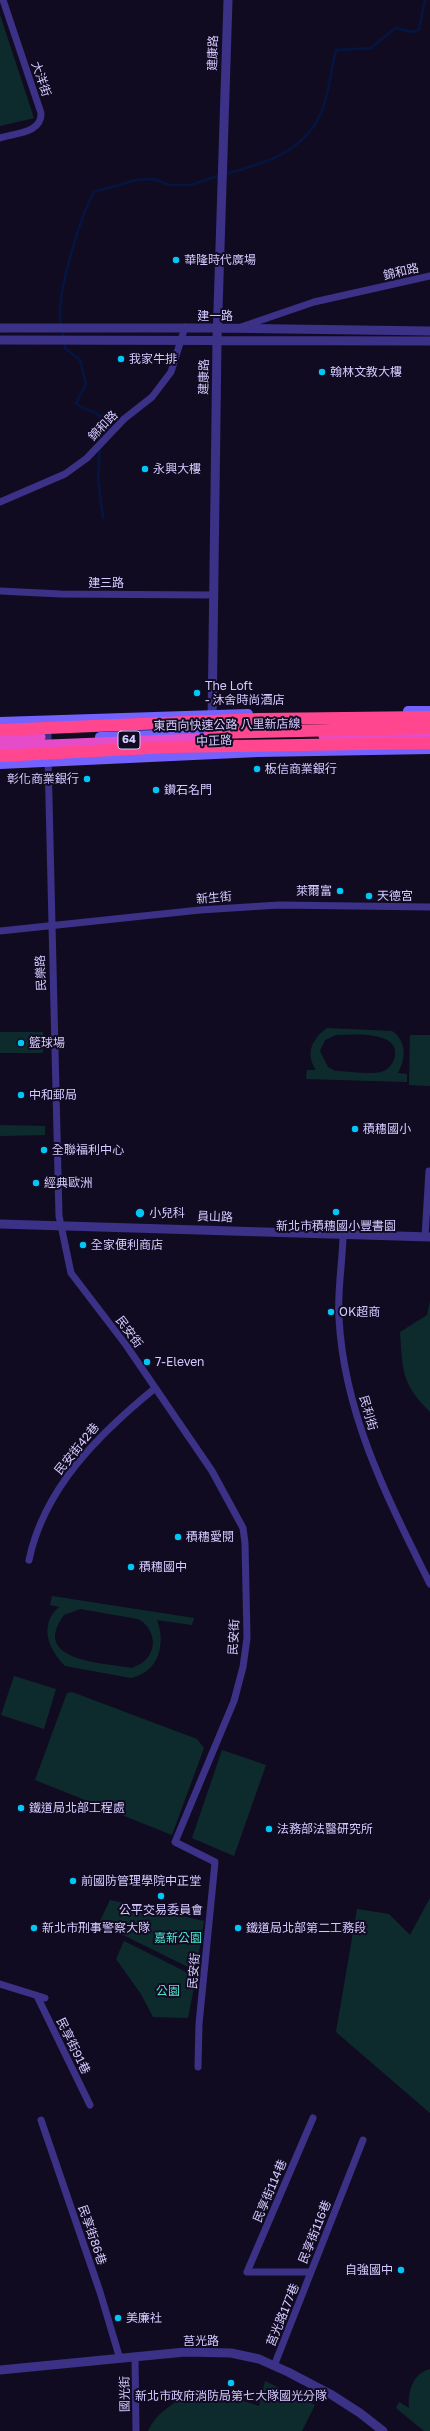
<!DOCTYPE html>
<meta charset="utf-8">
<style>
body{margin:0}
canvas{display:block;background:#110b22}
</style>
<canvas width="430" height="2431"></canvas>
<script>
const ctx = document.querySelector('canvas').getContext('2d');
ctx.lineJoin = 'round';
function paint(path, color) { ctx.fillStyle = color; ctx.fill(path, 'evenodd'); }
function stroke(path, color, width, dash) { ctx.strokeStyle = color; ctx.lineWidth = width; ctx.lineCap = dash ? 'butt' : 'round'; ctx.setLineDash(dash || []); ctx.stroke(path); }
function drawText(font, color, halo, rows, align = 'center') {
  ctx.font = font + ' "Golos Text","Noto Sans TC",sans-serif'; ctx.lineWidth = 4; ctx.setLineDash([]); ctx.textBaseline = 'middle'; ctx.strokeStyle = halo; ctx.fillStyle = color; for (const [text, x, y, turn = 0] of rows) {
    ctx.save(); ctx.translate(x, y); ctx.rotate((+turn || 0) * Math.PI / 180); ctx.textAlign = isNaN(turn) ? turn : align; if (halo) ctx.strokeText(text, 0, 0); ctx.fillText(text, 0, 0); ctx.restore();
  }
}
paint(new Path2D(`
 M0,15L34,118L0,126Z
 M327,1028L392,1031C407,1042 406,1058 398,1073L407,1074V1082L306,1079L307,1070H316C305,1053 312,1039 327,1028ZM336,1035C352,1035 399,1030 395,1056C394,1063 388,1070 381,1072C371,1075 346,1071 335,1071L328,1067L320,1051L325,1040Z
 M0,1032H43V1053H0Z
 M410,1035H430V1086L409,1085Z
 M0,1125L45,1126V1135L0,1136Z
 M430,1301V1412C401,1383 403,1371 400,1332L427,1315Z
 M52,1596L194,1618L192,1625L157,1620C166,1644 159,1672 131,1678L65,1666C49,1650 38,1625 59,1607L50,1605ZM80,1609L138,1619C152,1626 158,1644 148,1657C144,1663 138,1665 132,1668C106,1663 29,1662 64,1615Z
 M14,1676L56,1689L44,1729L1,1715Z
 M72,1692L197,1739L204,1748L172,1835L35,1780L67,1693Z
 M222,1750L266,1765L234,1856L192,1838Z
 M430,1898V2113L336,2032L357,1909L389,1914L410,1935Z
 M110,1900L204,1921L196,1971L99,1923Z
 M124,1941L196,1977L188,2018L153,2017L141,1994L116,1959Z
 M430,2369V2431H424L396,2408L399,2402L409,2408C408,2392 412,2374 430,2369Z
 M265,2381L315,2405L302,2431H148C154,2419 159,2414 170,2406C200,2384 226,2396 259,2406Z`), '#0d2b2c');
stroke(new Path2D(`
 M225,174C265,163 303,153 321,113C329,95 331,69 336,50L371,48L395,28L413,32L419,29L425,0
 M100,442V416C93,410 82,410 76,403L86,384L80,360L65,348C64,338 61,328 60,318C58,290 80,217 94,192L136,180L154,179L169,185H191L220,175
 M100,447L98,479L103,518`), '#041541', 2.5);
stroke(new Path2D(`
 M0,138C16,133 42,133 41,113L3,0
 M241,327L314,302L430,276
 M0,502L65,474L87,458L124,419L152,397L171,372L185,327
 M0,591L61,594L212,595
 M48,724V748
 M48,758L59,1216L71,1273L126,1345L212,1471L243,1528L245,1543L247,1638L243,1667L234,1701L175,1842L215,1862L199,2024L198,2067
 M0,931L200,910L279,905L430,907
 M343,1233C343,1261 337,1290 339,1318C344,1415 388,1499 430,1584
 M425,1237L429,1171
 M29,1560C44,1488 99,1434 154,1389
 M0,1984L45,1998
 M37,1996L90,2105
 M313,2118L247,2272H311L363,2140
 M41,2120L100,2292L120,2359
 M135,2357L136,2431
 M274,2366L311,2272`), '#3b3186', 7);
stroke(new Path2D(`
 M0,328H217L430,331
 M0,340L430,341
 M212,723L217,340L228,0
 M0,1224L430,1237
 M0,2370L185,2352L231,2353L259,2359L288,2372L332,2395L360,2413L383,2431`), '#3b3186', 9);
stroke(new Path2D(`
 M408,711H430
 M0,722L248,714
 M100,737L212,733
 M0,764L258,752L430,749`), '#7462ff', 10);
stroke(new Path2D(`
 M324,736L430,735
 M0,738L40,737
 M0,747L223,738`), '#e64cc7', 11);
stroke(new Path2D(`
 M0,730L258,719L430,717
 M212,733L430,728
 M0,756L169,747L430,743`), '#ff468f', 12);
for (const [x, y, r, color] of [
 [176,260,4,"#00c8f6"],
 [121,359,4,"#00c8f6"],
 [322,372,4,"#00c8f6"],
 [145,469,4,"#00c8f6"],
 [197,693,4,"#00c8f6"],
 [257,769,4,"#00c8f6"],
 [87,779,4,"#00c8f6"],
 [156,790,4,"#00c8f6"],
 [340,891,4,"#00c8f6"],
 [369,896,4,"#00c8f6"],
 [21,1043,4,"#00c8f6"],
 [21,1095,4,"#00c8f6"],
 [355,1129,4,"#00c8f6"],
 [44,1150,4,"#00c8f6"],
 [36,1183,4,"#00c8f6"],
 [336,1212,4,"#00c8f6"],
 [140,1213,5,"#00c8f6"],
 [83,1245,4,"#00c8f6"],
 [331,1312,4,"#00c8f6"],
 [147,1362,4,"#00c8f6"],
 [178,1537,4,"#00c8f6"],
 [131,1567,4,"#00c8f6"],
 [21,1808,4,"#00c8f6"],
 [269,1829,4,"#00c8f6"],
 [73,1881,4,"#00c8f6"],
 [161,1896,4,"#00c8f6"],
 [34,1928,4,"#00c8f6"],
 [238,1928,4,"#00c8f6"],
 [401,2270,4,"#00c8f6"],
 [118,2318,4,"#00c8f6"],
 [231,2383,4,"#00c8f6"]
]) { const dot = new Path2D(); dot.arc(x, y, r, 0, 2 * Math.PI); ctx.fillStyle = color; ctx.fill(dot); stroke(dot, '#110b22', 1.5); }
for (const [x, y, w] of [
 [129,740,22]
]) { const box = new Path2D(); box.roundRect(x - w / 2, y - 9, w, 18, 3); ctx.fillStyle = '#110b22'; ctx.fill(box); stroke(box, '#d6cbff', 1); }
drawText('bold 11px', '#d6cbff', null, [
 ["64",129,740]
]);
drawText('12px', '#d6cbff', '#110b22', [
 ["建康路",213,53,-88],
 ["大洋街",41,79,71],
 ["錦和路",401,272,-13],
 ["建一路",215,316],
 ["建康路",204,377,-89],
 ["錦和路",103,426,-46],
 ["建三路",106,583],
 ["東西向快速公路 八里新店線",227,725,-1],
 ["中正路",214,741,-2],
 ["新生街",214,898,-5],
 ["民樂路",41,973,-92],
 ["員山路",215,1217,2],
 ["民安街",129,1332,53],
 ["民利街",368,1413,74],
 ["民安街42巷",77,1449,-51],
 ["民安街",234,1637,-87],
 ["民安街",194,1971,-85],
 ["民享街91巷",73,2046,64],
 ["民享街114巷",270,2191,-67],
 ["民享街116巷",315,2232,-68],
 ["民享街86巷",92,2235,71],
 ["莒光路177巷",283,2315,-68],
 ["莒光路",201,2341],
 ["國光街",125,2394,-91]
]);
drawText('12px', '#d6cbff', '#110b22', [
 ["華隆時代廣場",184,260],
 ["我家牛排",129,359],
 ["翰林文教大樓",330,372],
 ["永興大樓",153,469],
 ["The Loft",205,686],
 ["- 沐舍時尚酒店",205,700],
 ["板信商業銀行",265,769],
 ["彰化商業銀行",79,779,"right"],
 ["鑽石名門",164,790],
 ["萊爾富",332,891,"right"],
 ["天德宮",377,896],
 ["籃球場",29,1043],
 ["中和郵局",29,1095],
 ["積穗國小",363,1129],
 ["全聯福利中心",52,1150],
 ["經典歐洲",44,1183],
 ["小兒科",149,1213],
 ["新北市積穗國小豐書園",336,1226,"center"],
 ["全家便利商店",91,1245],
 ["OK超商",339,1312],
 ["7-Eleven",155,1362],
 ["積穗愛閱",186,1537],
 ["積穗國中",139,1567],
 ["鐵道局北部工程處",29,1808],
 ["法務部法醫研究所",277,1829],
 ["前國防管理學院中正堂",81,1881],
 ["公平交易委員會",161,1910,"center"],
 ["新北市刑事警察大隊",42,1928],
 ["鐵道局北部第二工務段",246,1928],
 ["自強國中",393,2270,"right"],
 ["美廉社",126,2318],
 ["新北市政府消防局第七大隊國光分隊",231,2396,"center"]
], 'left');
drawText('12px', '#4bebd2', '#110b22', [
 ["嘉新公園",178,1938],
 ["公園",168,1991]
]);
</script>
